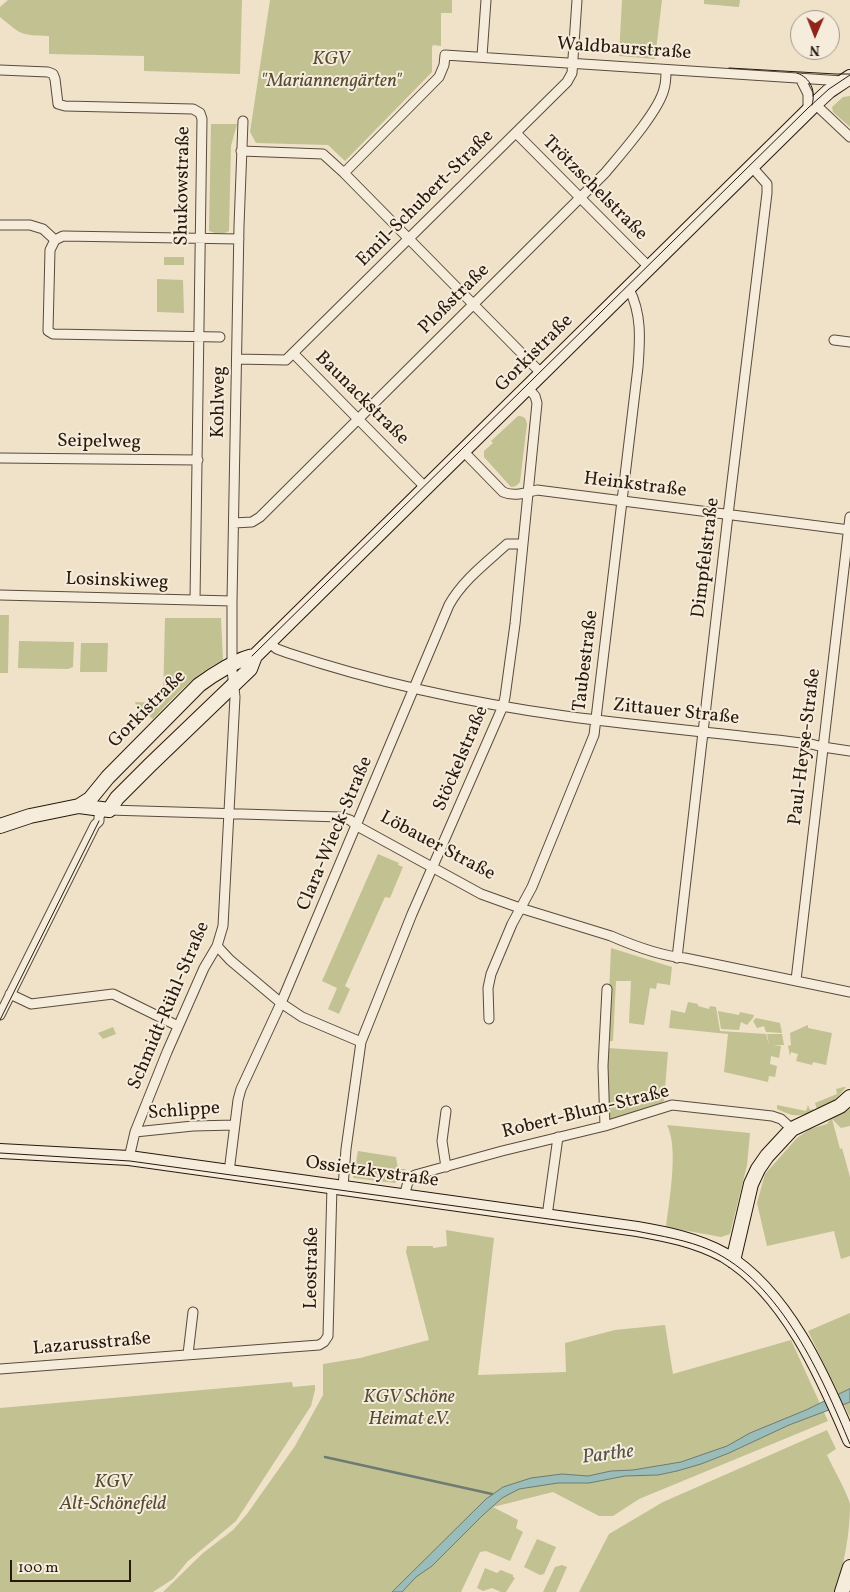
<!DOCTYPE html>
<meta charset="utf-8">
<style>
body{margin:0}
#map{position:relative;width:850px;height:1592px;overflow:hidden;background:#efe2c9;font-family:Vollkorn,serif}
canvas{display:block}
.north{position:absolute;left:790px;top:10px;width:50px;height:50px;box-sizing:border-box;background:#f5ecdc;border:1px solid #a39889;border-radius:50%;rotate:181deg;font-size:14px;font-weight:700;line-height:20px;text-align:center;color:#29190c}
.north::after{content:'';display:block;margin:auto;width:18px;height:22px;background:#8f2418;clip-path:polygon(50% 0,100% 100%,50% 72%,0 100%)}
.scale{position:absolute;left:10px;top:1560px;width:121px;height:22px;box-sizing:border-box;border:2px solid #29190c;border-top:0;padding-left:6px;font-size:15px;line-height:18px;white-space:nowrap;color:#29190c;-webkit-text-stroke:4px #f5ecdc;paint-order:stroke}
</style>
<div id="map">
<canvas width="850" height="1592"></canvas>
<div class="north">N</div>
<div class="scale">100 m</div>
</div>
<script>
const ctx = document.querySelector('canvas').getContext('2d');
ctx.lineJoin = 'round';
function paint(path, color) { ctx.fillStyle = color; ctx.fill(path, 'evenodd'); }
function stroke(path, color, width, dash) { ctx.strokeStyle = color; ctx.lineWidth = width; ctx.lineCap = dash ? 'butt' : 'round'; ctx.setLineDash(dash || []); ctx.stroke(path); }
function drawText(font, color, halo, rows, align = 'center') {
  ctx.font = font + ' Vollkorn,serif'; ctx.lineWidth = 4; ctx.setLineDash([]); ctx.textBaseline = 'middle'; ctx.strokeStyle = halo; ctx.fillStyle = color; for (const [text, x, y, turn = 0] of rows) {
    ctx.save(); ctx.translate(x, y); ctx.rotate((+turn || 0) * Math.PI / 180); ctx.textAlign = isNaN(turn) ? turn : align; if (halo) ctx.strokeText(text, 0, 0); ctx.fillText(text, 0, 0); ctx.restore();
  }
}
paint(new Path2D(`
 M8,0H242L240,74L144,71V56L49,54V36C20,35 22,35 0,17V7Z
 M270,0H452V13H441V46L433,45L432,47V72L345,161L328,145L256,143L250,132Z
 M622,0H662L655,59L619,56Z
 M704,0H740L739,7L704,4Z
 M850,96V127L833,112L832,107L843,97Z
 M211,124H237L231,146L229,231C222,235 217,234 209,231Z
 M164,257H184V265H164Z
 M157,279L183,280L184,313L157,312Z
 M518,416C524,416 526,418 527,424L520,482L516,486L511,487L484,457V451L493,443L491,441Z
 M0,615H9L8,673H0Z
 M165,618H221L223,660C194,674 175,696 153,719L136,705L135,702L163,703Z
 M19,641L74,642L73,667L68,669L18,668Z
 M81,643H108L107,672H80Z
 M378,854L399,863L398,865L403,867L390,898L385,897L345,986L350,989L339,1014L328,1009L337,988L322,981Z
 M611,948L672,967L670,985L657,983L656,989L650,988L644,1025L629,1023L631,981H616L613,1041H607Z
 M688,1002L698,1004V1006L709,1009L710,1006L716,1007L720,1031L766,1034L769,1045L767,1034H782L784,1045H773L781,1046L779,1058L771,1056L770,1064L777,1066L775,1077L769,1076L768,1082L724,1072L728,1034L669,1028L671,1010L685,1013Z
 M718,1011L739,1015L740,1012L754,1015L753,1018L747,1025L741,1022L739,1030L721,1029Z
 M756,1018L780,1023L782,1033L766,1032L764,1026L757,1028L753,1021Z
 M808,1025V1028L832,1033L826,1065L813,1062L812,1065L796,1061L798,1054L791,1052L790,1056L788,1046L791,1045L790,1033Z
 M113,1027L116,1034L103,1039L98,1033Z
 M607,1048L668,1052L664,1101L652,1109L609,1122L606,1079Z
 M844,1087H846L834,1101L817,1109L815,1103L837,1094L836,1089Z
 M777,1105L806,1111L808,1105L810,1110L813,1109L814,1111C797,1118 793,1116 777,1109Z
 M850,1107V1126L841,1128L832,1119L840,1149L842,1148L850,1177V1256L841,1259L834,1231L767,1246L757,1203L765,1174L797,1138L810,1129L827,1124L832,1117Z
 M667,1125L750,1133L747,1165L730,1234L721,1237L666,1227C669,1200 679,1148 667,1125Z
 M358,1151L396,1157L398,1169H406L395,1183L353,1178Z
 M446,1230L494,1238L478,1375L566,1372L565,1343L615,1330L665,1325L673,1374L791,1340L828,1421L639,1499L613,1516H599L553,1492L493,1507L518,1520L516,1528L523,1532L510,1561L486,1551L480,1552L461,1592H163L203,1553L233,1530L247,1514L295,1446L323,1395V1364L360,1358L429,1340L406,1252L407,1246H433V1248L447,1246Z
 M850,1313V1417L808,1331Z
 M292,1382L293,1387L315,1385V1390L311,1406L236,1521L188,1561L173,1579L153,1592H0V1408Z
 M827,1430L836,1449L827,1455C832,1466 848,1494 850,1504C850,1534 844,1565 835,1592H579L609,1534L663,1502Z
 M537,1539L556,1547L544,1574L540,1575L524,1567Z
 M562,1565L567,1567L556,1592H543L555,1567Z
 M485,1568L497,1573L501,1570L513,1575V1577L515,1578L506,1592H501L492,1588L483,1591L477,1588Z`), '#c1c191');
const water = new Path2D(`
 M850,1389V1402L789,1425L729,1453L701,1464L677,1471L658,1475L625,1476L589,1483H558L519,1489L502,1498L483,1515L432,1566L416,1577L402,1592H392L486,1499L503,1487L531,1478L562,1474L588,1476L611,1471L633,1470L681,1462L727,1446L750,1433L806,1410Z`);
paint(water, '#9abdb9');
stroke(water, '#6d7b74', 1);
stroke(new Path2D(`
 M325,1457L492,1494`), '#6d7b74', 2.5);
const minor = new Path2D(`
 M482,56L486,0
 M0,70L48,72L53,74L55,79L58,104L65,106L193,109L200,113L202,119L195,600
 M800,78L808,94V111
 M815,104L850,137
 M516,133L650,268
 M241,151L323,154L344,173L542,374
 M344,173L439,77L444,65L445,55L843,81
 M0,225H30L43,229L55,240
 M220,337L53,334L48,331L50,250L55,240L63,236L239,239
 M834,340L850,342
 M293,353L426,488
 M237,359L286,360L567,82L572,73L577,0
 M463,451L503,492C515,497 524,493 537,490L850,530
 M0,458L198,460
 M234,523L252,522L260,517L605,173C620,155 659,111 664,89C666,83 666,76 666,70
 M0,595L232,601
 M269,643L277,649L288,653C378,683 471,703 565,716C647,727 729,734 811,744L823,747L850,751
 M109,810L341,817L350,820L357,826L481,894L520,908L611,936C634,946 660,956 685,958L850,992
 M217,946L230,960L281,1003L302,1017L361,1042
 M677,958L728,515L767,193V184L752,167
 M796,980L850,517
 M10,994L31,1004L113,994L178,1026
 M0,1015L95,825L99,821V817L102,810
 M489,1019L488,988L491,974L512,924L532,887L594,735L638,367C640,340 642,314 629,289
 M605,1126L603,1066L607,989
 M135,1132L193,1126L235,1125
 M129,1158L135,1132L167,1052L204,968L217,946L223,926L235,697L232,670V601L239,226L243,121
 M446,1167L442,1141L446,1111
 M229,1172L238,1100L241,1089L281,1003L449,605C463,580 486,563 507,544H523
 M343,1187L346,1149L361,1042L412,914L503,706L505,697L515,624L537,403L535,396L528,388
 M404,1196L408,1182L415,1175L502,1151L605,1126L672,1105L772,1116L781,1119L792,1129
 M547,1216L558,1137
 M188,1354L193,1312
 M0,1369L319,1345L324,1342L328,1336L332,1186`);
const secondary = new Path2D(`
 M79,806L90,799L108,777L199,685C211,676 240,657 255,656
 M0,826L30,816L79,806L109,810L117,798L150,765L250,669L255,656L815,104L829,91L850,77
 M0,1151L129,1158L637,1229C666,1234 697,1240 724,1255C786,1292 823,1376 850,1440
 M733,1261L751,1184L758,1169L767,1156L792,1129L840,1106L850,1097
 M842,1592L850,1567`);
stroke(minor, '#5a4b3b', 11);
stroke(secondary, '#29190c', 16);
stroke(minor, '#f5ecdc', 9);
stroke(secondary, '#f5ecdc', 14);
stroke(new Path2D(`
 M729,68L836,74H850
 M797,73C811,78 816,91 812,105
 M252,656L808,108L829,89L850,75
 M0,1020L99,821
 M0,1153L130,1161L636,1231C661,1236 687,1240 710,1250C781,1282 822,1377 850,1444`), '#29190c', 1);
drawText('19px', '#29190c', '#f5ecdc', [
 ["Waldbaurstraße",624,50,4],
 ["Shukowstraße",184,186,-89],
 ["Trötzschelstraße",594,189,45],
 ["Emil-Schubert-Straße",426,199,-45],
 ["Ploßstraße",455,300,-45],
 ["Gorkistraße",535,354,-45],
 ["Baunackstraße",361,399,45],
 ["Kohlweg",220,402,-89],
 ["Seipelweg",99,443,1],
 ["Heinkstraße",635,486,7],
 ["Dimpfelstraße",707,558,-83],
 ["Losinskiweg",117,582,2],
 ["Taubestraße",587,661,-83],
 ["Gorkistraße",148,710,-45],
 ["Zittauer Straße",676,713,6],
 ["Paul-Heyse-Straße",806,747,-83],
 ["Stöckelstraße",462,759,-67],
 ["Clara-Wieck-Straße",336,834,-67],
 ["Löbauer Straße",437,847,28],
 ["Schmidt-Rühl-Straße",170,1006,-67],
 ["Schlippe",184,1112,-4],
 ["Robert-Blum-Straße",586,1113,-14],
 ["Ossietzkystraße",372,1173,8],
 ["Leostraße",313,1268,-89],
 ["Lazarusstraße",92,1345,-5]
]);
drawText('italic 19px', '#574b34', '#f5ecdc', [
 ["KGV",331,61],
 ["\"Mariannengärten\"",331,83],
 ["KGV Schöne",409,1399],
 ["Heimat e.V.",409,1421],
 ["KGV",113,1484],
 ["Alt-Schönefeld",113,1506]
]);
drawText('italic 20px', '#515249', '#f5ecdc', [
 ["Parthe",608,1456,-7]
]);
</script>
